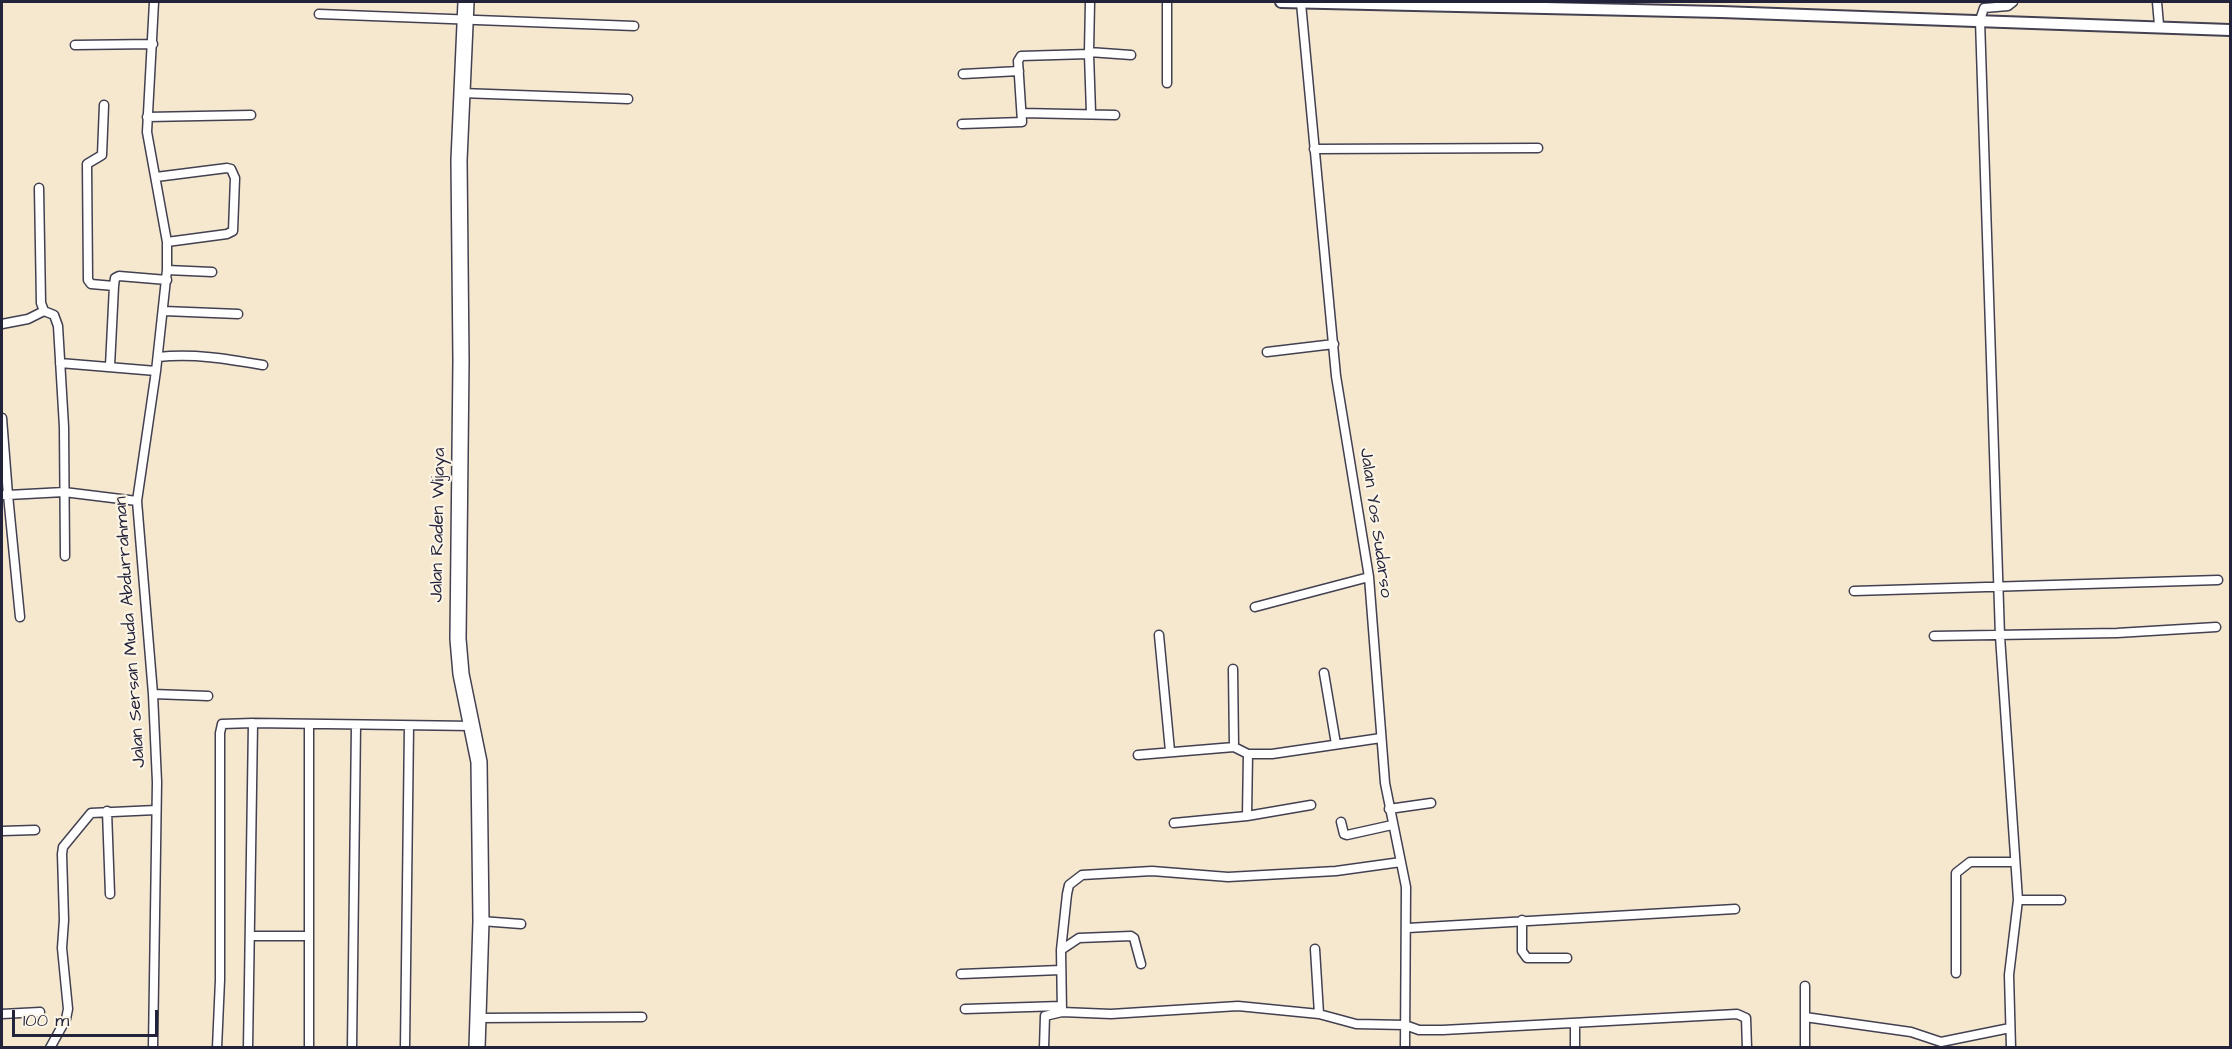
<!DOCTYPE html>
<style>
body{margin:0}
#map{position:relative;width:2232px;height:1049px;overflow:hidden;background:#f5e8cf;font-family:"Architects Daughter",sans-serif}
canvas{display:block}
.frame{position:absolute;inset:0;border:3px solid #22223b;pointer-events:none}
.scale{position:absolute;left:12px;top:1010px;width:146px;height:27px;box-sizing:border-box;border:3px solid #22223b;border-top:0;padding-left:8px;font-size:18px;line-height:21px;white-space:nowrap;color:#22223b;-webkit-text-stroke:4px #fcf5e5;paint-order:stroke}
</style>
<div id="map">
<canvas width="2232" height="1049"></canvas>
<div class="frame"></div>
<div class="scale">100 m</div>
</div>
<script>
const ctx = document.querySelector('canvas').getContext('2d');
ctx.lineJoin = 'round';
function stroke(path, color, width, dash) { ctx.strokeStyle = color; ctx.lineWidth = width; ctx.lineCap = dash ? 'butt' : 'round'; ctx.setLineDash(dash || []); ctx.stroke(path); }
function drawText(font, color, halo, rows, align = 'center') {
  ctx.font = font + ' "Architects Daughter",sans-serif'; ctx.lineWidth = 4.5; ctx.setLineDash([]); ctx.textBaseline = 'middle'; ctx.strokeStyle = halo; ctx.fillStyle = color; for (const [text, x, y, turn = 0] of rows) {
    ctx.save(); ctx.translate(x, y); ctx.rotate((+turn || 0) * Math.PI / 180); ctx.textAlign = isNaN(turn) ? turn : align; if (halo) ctx.strokeText(text, 0, 0); ctx.fillText(text, 0, 0); ctx.restore();
  }
}
const street = new Path2D(`
 M2157,2L2159,25
 M1301,3L1336,376L1369,577L1385,783L1406,887L1405,1048
 M319,14L634,26
 M75,45L153,44
 M1089,52L1090,2
 M1089,54L1091,113
 M963,74L1019,71
 M1167,83V2
 M461,93L628,99
 M104,105L102,155L87,164L88,280L91,284L114,286L115,278L119,276L167,280
 M1022,113L1115,115
 M147,117L251,115
 M962,124L1022,122L1018,61L1021,56L1089,54V52L1131,55
 M1314,149L1538,148
 M156,177L227,168L231,169L235,178L233,231L227,234L167,242
 M39,188L41,303L44,311L54,315L58,326L64,427L65,556
 M167,270L212,272
 M164,311L238,314
 M2,324L28,319L44,311
 M1267,352L1334,344
 M158,357C194,353 228,359 263,365
 M60,363L156,371
 M110,366L114,286
 M2,418L8,495L64,492L137,501
 M2,495H8L20,617
 M1854,591L2218,580
 M1255,607L1369,577
 M1159,635L1170,751
 M1934,636L2117,633L2216,627
 M1233,669L1234,747
 M1324,673L1336,744
 M153,694L208,696
 M1248,754L1247,816L1311,805
 M1138,755L1234,747L1248,754H1272L1381,738
 M1389,809L1431,803
 M107,811L110,894
 M1341,822L1344,834L1347,835L1392,825
 M1174,823L1247,816
 M2,831L35,830
 M2018,900H2061
 M1522,920V951L1527,958H1567
 M481,921L521,924
 M1408,928L1735,909
 M251,936H309
 M1315,949L1319,1014
 M1061,950L1067,894L1069,885L1082,875L1152,871L1228,877L1336,871L1401,862
 M1956,973V873L1970,862H2014
 M961,974L1060,970
 M965,1009L1061,1006
 M1062,1012L1111,1014L1238,1006L1319,1014L1356,1024L1405,1025L1419,1030H1443L1737,1014L1746,1018L1747,1048
 M2,1014L40,1012
 M1805,1017L1911,1032L1941,1042L2010,1028
 M479,1018L642,1017
 M1575,1025V1048
 M50,1048L66,1019L68,1009L62,948L64,920L62,854L63,847L91,813L156,810
 M153,1048L157,782L153,694L137,501L156,371L167,270V242L147,132L154,2
 M217,1048L220,980V733L222,724L253,723
 M248,1048L253,723L473,726
 M309,1048V724
 M352,1048L356,725
 M405,1048L409,726
 M1044,1048L1045,1016L1062,1012L1061,950L1079,938L1131,936L1134,938L1141,964
 M1805,1048V986
 M2011,1048L2009,975L2018,900L2000,636L1980,20L1984,8L2008,6L2013,2`);
const secondary = new Path2D(`
 M1281,2L1721,12L2230,30`);
const highway = new Path2D(`
 M466,2L459,160L461,361L458,639L461,674L479,762L481,921L477,1048`);
stroke(street, '#424051', 11);
stroke(secondary, '#424051', 14);
stroke(highway, '#424051', 18);
stroke(street, '#fff', 8);
stroke(secondary, '#fff', 10);
stroke(highway, '#fff', 15);
drawText('18px', '#22223b', '#fcf5e5', [
 ["Jalan Yos Sudarso",1375,523,82],
 ["Jalan Raden Wijaya",439,525,-89],
 ["Jalan Sersan Muda Abdurrahman",131,632,-94]
]);
</script>
